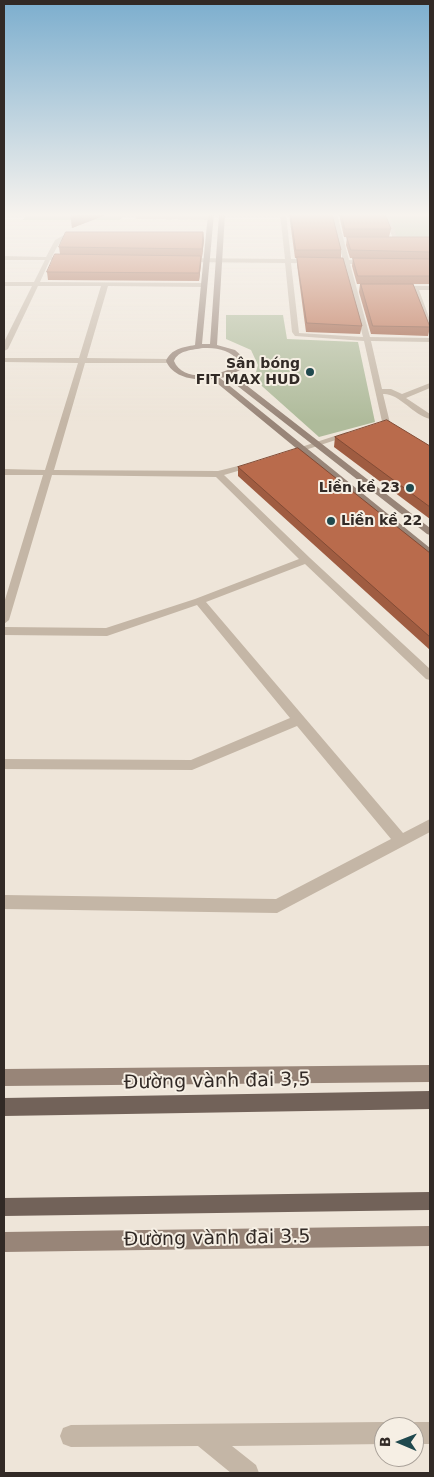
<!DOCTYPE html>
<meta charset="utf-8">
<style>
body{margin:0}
#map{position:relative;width:434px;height:1477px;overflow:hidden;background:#eee5d9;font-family:"DejaVu Sans",sans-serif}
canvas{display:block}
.frame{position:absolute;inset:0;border:5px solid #322a26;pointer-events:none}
.north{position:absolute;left:374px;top:1417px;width:50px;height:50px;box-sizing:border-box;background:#f6efe4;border:1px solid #a8a098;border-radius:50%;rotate:271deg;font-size:14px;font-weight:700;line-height:20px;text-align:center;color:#322a26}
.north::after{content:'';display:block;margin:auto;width:18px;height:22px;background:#20494e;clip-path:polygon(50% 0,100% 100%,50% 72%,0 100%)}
</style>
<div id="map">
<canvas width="434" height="1477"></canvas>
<div class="frame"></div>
<div class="north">B</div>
</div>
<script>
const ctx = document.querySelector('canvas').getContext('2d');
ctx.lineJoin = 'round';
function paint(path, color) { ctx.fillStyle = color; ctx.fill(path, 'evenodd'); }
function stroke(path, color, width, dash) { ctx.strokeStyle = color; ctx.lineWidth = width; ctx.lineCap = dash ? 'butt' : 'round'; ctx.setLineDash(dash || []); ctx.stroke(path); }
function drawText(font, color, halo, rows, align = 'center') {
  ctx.font = font + ' "DejaVu Sans",sans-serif'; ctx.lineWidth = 4; ctx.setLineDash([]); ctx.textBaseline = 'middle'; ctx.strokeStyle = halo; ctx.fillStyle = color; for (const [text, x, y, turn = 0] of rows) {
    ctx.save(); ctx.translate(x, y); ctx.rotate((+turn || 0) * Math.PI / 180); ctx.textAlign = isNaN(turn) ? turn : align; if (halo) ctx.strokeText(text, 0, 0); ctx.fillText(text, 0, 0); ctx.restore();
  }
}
paint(new Path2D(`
 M26,214H124L120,220H23Z
 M386,214H430V241H397Z
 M226,315H283L287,339L358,342L375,422L319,437L254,379L258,365L251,350L226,339Z`), '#afbb9b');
paint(new Path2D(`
 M280,214H286L291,259L343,260L331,214H337L349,260L371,261L369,264H350L370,337L430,338V342L371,341L382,389H391L402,394L430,383V388L406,398L430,414V419C413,415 399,393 383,394L390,423L402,432L395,434L383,426L364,341L295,336L292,332L285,263L184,262L181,260L184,258L285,259ZM291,263L344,264L363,337L299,333Z
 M383,214H389L399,242L394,241Z
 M137,216H210L213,218L210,220L135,219Z
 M66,234L84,236C64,245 66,228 52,257L72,259L69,261L50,260L40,282L203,283L206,285L203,287L108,286L87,358L170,359L174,361L170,363H85L54,470L218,471L258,461V465L224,475L310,558L430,669V680L426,679L305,564L206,602L403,833L430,819V832L277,913L4,909V895L276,899L391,839L297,726L192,770L4,769V759L191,760L290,718L197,605L107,636L4,635V627L106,628L195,599L299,559L216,477L52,475L9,620L4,624V603L43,475H4V469L45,470L78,363L4,362V358H79L101,286H38L8,349L4,351V342L32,286H4V282H34L45,260H4V256L46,257L55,240Z
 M398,286H430V290H419L430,320V330L427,328L413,290L396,289V287Z
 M347,432L354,434L293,454L286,452Z
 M384,1422L393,1427H384V1444L232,1446L256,1465L259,1473H231L198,1446L71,1447L63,1444L60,1436L63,1428L71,1425Z
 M414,1422H430V1444H414V1427H405Z`), '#c4b6a6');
paint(new Path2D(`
 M208,214H214L202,344H210L219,214H225L217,345L235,350L244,358L242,369L232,374L430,528V535L427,534L226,377L220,378L430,548V556L426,555L212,379C196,381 173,378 166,361C171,349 183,347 195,345ZM203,348C216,348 227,349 236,358L235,366C220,376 183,383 174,361C178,350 193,350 203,348Z
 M430,1065V1082L4,1086V1069Z
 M430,1226V1246L4,1252V1232Z`), '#988578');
paint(new Path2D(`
 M430,1091V1109L4,1116V1098Z
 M430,1192V1210L4,1216V1198Z`), '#726259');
paint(new Path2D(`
 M35,214H108L72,228L71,218L72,215H35Z
 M289,214H332L341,250V258L362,326L360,334L306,332L297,265V258H295Z
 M339,214H385L391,229L389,237H430V284H413L430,327L428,336L371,334L359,292L360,284H357L352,266L353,258H350L346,245L347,237H344Z
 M203,232L204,240L199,281L48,280L47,272L60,254L59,247Z
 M335,437L430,446V519L334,447Z
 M238,467L430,553V650L238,476Z`), '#9f5c41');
paint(new Path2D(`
 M80,214H108L72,228L71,218Z
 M203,232L204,240L202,257V249Z
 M201,256V264L199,281V273Z`), '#824b35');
const building = new Path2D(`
 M72,214H80L71,218Z
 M291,214H332L341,250H296Z
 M342,214H385L391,229H345Z
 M66,232H203L202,249L59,247Z
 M347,237H430V252L351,250Z
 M55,254L201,256L199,273L47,272Z
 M297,257L343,258L362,326L307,323Z
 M353,258L430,259V276H358Z
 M361,284H413L430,327L373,326Z
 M387,420L430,446V507L335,437Z
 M298,448L430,553V637L238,467Z`);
paint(building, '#b96b4c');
stroke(building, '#824b35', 1);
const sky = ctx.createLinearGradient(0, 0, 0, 421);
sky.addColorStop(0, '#7caece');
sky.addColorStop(0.51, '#f7f3ee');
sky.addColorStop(1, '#f7f3ee00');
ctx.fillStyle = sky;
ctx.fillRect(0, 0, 434, 421);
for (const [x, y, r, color] of [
 [310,372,5,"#20494e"],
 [410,488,5,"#20494e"],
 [331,521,5,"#20494e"]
]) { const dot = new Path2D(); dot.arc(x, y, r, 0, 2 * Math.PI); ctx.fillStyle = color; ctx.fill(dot); stroke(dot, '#f6efe4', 2); }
drawText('bold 14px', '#322a26', '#f6efe4', [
 ["Sân bóng",300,364],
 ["FIT MAX HUD",300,380],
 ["Liền kề 23",400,488],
 ["Liền kề 22",341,521,"left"]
], 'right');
drawText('19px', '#322a26', '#f6efe4', [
 ["Đường vành đai 3,5",217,1082,-1],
 ["Đường vành đai 3.5",217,1239,-1]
]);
</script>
